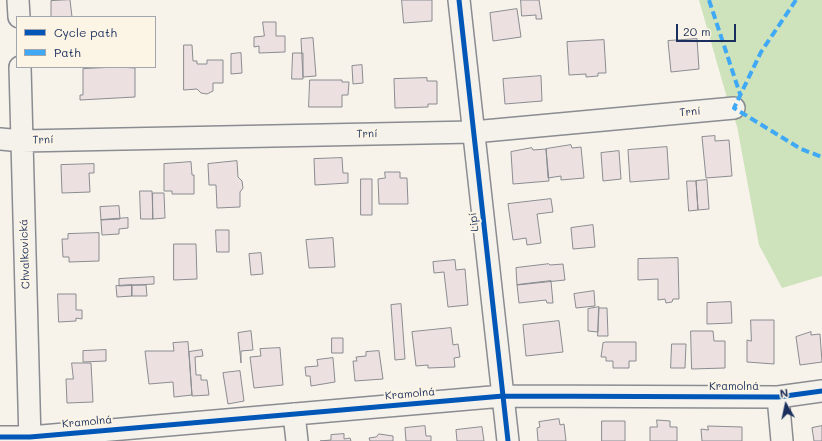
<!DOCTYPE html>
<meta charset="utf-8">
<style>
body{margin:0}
#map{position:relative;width:822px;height:441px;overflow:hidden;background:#f7f3ea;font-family:Mali,sans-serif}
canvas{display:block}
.legend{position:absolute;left:16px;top:16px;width:140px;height:52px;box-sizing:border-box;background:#fcf5e5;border:1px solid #a2a6af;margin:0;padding:5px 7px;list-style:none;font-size:12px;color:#1b2f5e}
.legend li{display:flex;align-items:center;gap:8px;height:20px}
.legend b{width:20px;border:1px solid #a2a6af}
.north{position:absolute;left:766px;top:385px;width:40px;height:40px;-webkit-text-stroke:3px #fcf5e5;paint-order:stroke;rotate:351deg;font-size:11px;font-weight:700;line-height:16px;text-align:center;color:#1b2f5e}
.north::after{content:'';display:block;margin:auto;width:14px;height:18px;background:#1b2f5e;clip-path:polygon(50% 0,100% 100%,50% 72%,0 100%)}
.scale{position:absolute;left:676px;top:24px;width:60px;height:18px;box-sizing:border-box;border:2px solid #1b2f5e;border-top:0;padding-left:5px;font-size:12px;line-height:14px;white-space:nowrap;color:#1b2f5e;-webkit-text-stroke:3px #fcf5e5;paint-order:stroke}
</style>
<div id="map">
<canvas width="822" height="441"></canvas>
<ul class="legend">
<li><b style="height:5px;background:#0057b8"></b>Cycle path</li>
<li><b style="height:5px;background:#3fa9f5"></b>Path</li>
</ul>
<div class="north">N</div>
<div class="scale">20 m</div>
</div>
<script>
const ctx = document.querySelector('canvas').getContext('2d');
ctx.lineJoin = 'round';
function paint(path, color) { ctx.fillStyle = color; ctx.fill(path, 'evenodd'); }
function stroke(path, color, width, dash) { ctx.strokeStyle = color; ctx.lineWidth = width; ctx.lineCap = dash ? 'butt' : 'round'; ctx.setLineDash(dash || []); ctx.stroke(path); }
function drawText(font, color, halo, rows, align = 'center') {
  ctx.font = font + ' Mali,sans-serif'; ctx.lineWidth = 4; ctx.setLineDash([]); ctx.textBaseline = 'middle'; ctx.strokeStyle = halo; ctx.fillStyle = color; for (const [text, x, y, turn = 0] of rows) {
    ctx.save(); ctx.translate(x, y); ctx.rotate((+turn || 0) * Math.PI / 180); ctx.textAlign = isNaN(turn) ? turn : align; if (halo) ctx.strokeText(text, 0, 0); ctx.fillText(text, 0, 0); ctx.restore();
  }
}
paint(new Path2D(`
 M699,0H822V276L782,288L759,245L737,126L727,98Z`), '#cee3bb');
const building = new Path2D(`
 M70,0L72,17H51V1Z
 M402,0H432V21L404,23Z
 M521,0H539L542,19H536V15L522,16Z
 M517,9L521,37L493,41L490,13Z
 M263,22H276V36H285V52L259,53V46L254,47V37L264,36Z
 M313,38L316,76L303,77L301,39Z
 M697,39L699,69L671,72L668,41Z
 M604,40L606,73H598V76L586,77V74L569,75L567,42Z
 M184,45H192L193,61H197V64H207V60H223V83H213V91L207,94L201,93L197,89L184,90Z
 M241,53L242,73L231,74V54Z
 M293,53H303V79H292Z
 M362,65L363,83L353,84L352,66Z
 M117,67L135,68V97L80,100V95H83V69Z
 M541,76L542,101L505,104L503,79Z
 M427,78V81H437V104H428V107L395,108L394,79Z
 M310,80H342V82H349L348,95H342V107H309Z
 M715,136V141L729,140L732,176L706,178L702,137Z
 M571,145L572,148L581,147L584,178L561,180V176L548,178L546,149Z
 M667,147L669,179L630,182L628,150Z
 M532,148L533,150L546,149L549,181L513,184L511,152Z
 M619,151L621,179L603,181L601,153Z
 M342,158L343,173H348V183L315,185L314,159Z
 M237,161L238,177L242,181L243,188L240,192V207L217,208L216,185H209L208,164Z
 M191,162L192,175H194V194H172V191H164V164Z
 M94,164V173H89L90,192L62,193L61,165Z
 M385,172H400V178H407L408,204H379L378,179L385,178Z
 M361,179H372V215H361Z
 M707,180L709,209L698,210L696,181Z
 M687,181H696L698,210L689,211Z
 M140,191H152L153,219H141Z
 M153,193H164L165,218L153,219Z
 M551,199L553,212L537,214L541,243L527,245L526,238L513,240L508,204Z
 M119,206L120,219L101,220L100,207Z
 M128,218V228L119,229V234L102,235L101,220Z
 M593,225L595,247L573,249L571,228Z
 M216,230H229V252H217Z
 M99,233V261L69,262V257H63L62,239H68V234Z
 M333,238L335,267L309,268L306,240Z
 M174,244H196L197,279L174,280Z
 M261,253L263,274L251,275L249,254Z
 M678,258L679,299H673L672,302L666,303L665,299L658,300V279L638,280V259Z
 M455,260L456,270L465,269L468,305L448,307L444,272L434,273L433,262Z
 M549,264L550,265L563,264L565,280L517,285L516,268Z
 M154,277V284L119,286V279Z
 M551,281L553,303H547L546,300L519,303L517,285Z
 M132,285H146L147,296H132Z
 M132,285V296L117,297L116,286Z
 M594,291L595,306L576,308L574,294Z
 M58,294H76V310H82V319L76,318V321L59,322Z
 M731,302L732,323L707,324V303Z
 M401,304L405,359L395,360L391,305Z
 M599,307L598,332L588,331V309Z
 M599,308H607L608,336H598Z
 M751,320H774V364L747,362V340L751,341Z
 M559,321L563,352L526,356L523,325Z
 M451,328L453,345L458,344L460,357L454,358L455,367L428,368V365L416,366L412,332Z
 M251,331L253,350L241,351V363L238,333Z
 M691,331H713L714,341H725V368L692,369Z
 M811,332V335L820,334L822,362L800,365L796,337Z
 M332,338H343V353H332Z
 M188,342L192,395L174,397L173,382L149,384L145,351H174L173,343Z
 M606,342H636V361H629V368H613V361H606V357H601L603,343Z
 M672,344H686L685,368H671Z
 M280,348L283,385L254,388L250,357L261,356L260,349Z
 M106,350V361L83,362V351Z
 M202,350L203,356L195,357L196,375H201V380H207L209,395L192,396L189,352Z
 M379,351L383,379L355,381L353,361H357L356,357L366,356V352Z
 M333,358L335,382L311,386L310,376H306L305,367L318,366L317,360Z
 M72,363H91L93,402L67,403L66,379H73Z
 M240,371L244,401L228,404L223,373Z
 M559,419L560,425L564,424L566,441H538L537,428L540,427L539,422Z
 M657,420L670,421V427H677V441H650V427H657Z
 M602,421H625V441H602Z
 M425,426L426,436H431V441H406L405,428Z
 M708,426L742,427V441H702L701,429L708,430Z
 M822,426V441H814L812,428Z
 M482,427L484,441H457L456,430Z
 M344,434V439L350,438L351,441H320L331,440V435Z
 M379,434L393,436V441H370L369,438L376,437Z`);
paint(building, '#ece0e1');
stroke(building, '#8a8c91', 1);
const minor = new Path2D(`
 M18,0L19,17
 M459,0L508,441
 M20,67L30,441
 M0,139L22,141L473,132L734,108
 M778,397L782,441
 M294,414L297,441
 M0,437H30L503,396L778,397L822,391`);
stroke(minor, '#8a8c91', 24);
stroke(minor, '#f5f2ec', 21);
stroke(new Path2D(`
 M709,0L740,94
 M796,0L761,52L734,108L801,149L822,157`), '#3fa9f5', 4, [8, 4]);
stroke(new Path2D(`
 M459,0L508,441
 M0,437H30L503,396L778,397L822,391`), '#0057b8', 5);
drawText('11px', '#1b2f5e', '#fcf5e5', [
 ["Trní",690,112,-5],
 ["Trní",367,134,-1],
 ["Trní",43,140,-1],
 ["Lipí",474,222,-97],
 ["Chvalkovická",25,254,-92],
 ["Kramolná",734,387],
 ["Kramolná",410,394,-5],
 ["Kramolná",87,422,-5]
]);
</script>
